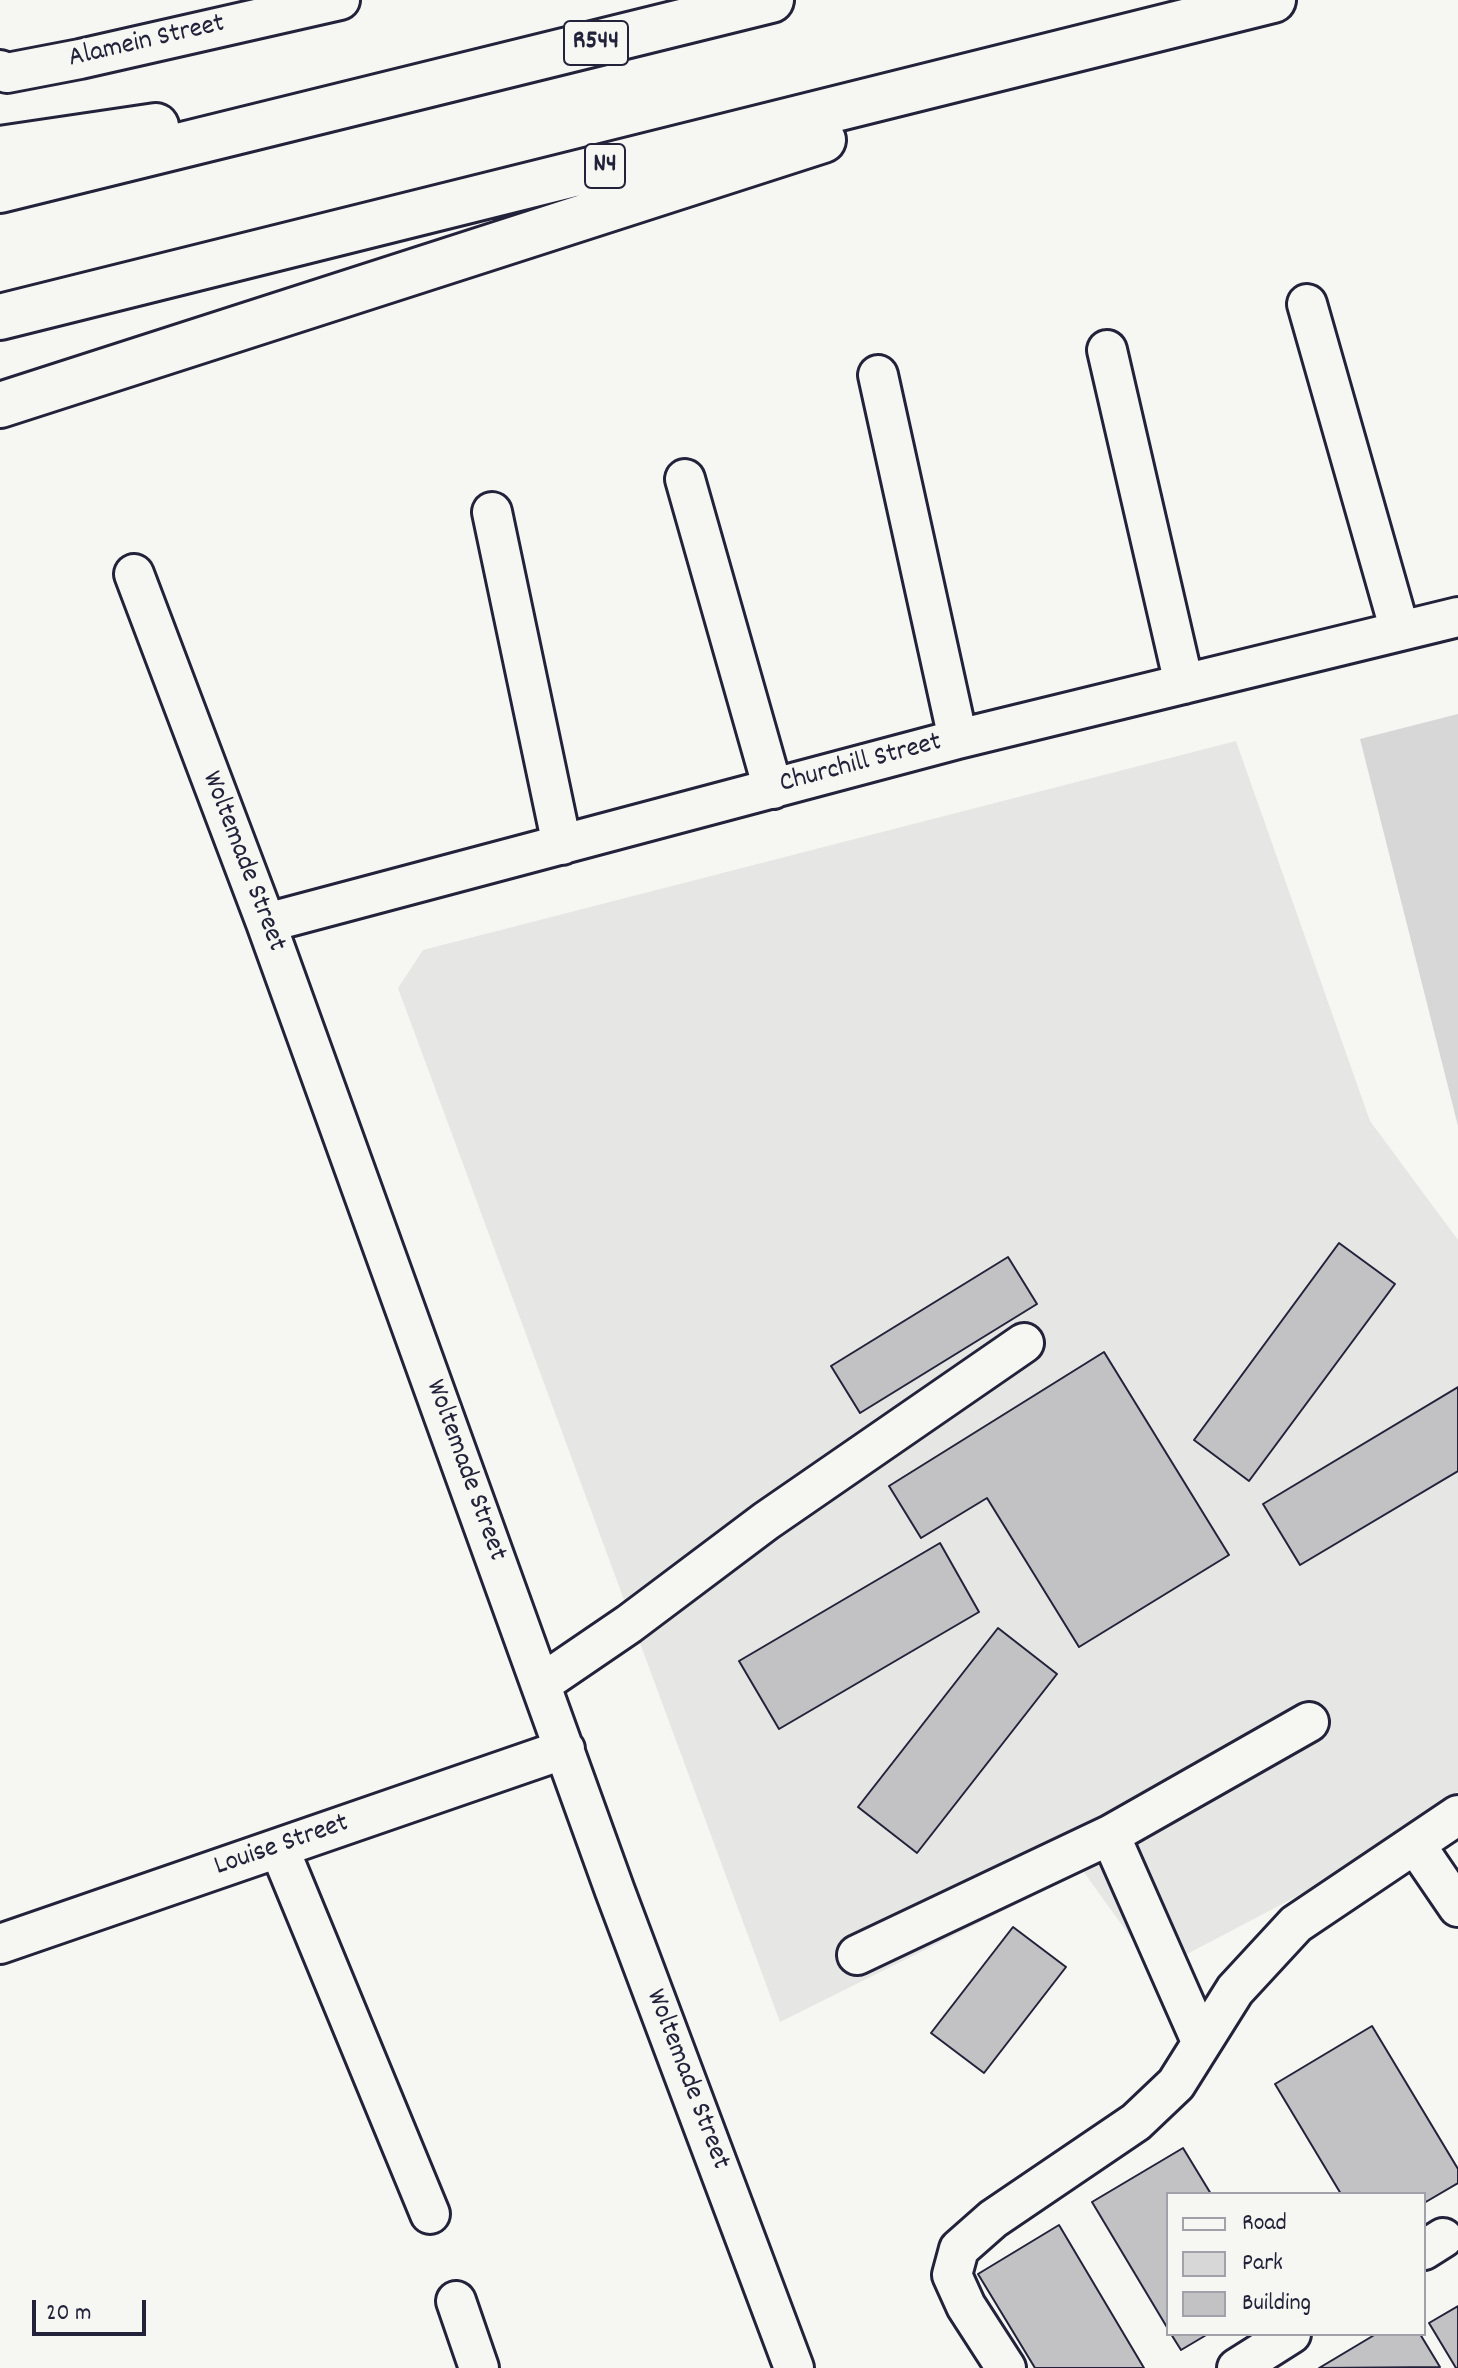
<!DOCTYPE html>
<style>
body{margin:0}
#map{position:relative;width:1458px;height:2368px;overflow:hidden;background:#f6f6f2;font-family:Dekko,sans-serif}
canvas{display:block}
.legend{position:absolute;left:1166px;top:2192px;width:260px;height:144px;box-sizing:border-box;background:#f6f6f2;border:2px solid #a1a1a9;margin:0;padding:10px 14px;list-style:none;font-size:24px;color:#22223b}
.legend li{display:flex;align-items:center;gap:16px;height:40px}
.legend b{width:40px;border:2px solid #a1a1a9}
.scale{position:absolute;left:32px;top:2300px;width:114px;height:36px;box-sizing:border-box;border:4px solid #22223b;border-top:0;padding-left:10px;font-size:24px;line-height:28px;white-space:nowrap;color:#22223b;-webkit-text-stroke:6px #f6f6f2;paint-order:stroke}
</style>
<div id="map">
<canvas width="1458" height="2368"></canvas>
<ul class="legend">
<li><b style="height:10px;background:#f6f6f2"></b>Road</li>
<li><b style="height:22px;background:#d7d7d7"></b>Park</li>
<li><b style="height:22px;background:#c2c2c4"></b>Building</li>
</ul>
<div class="scale">20 m</div>
</div>
<script>
const ctx = document.querySelector('canvas').getContext('2d');
ctx.lineJoin = 'round';
function paint(path, color) { ctx.fillStyle = color; ctx.fill(path, 'evenodd'); }
function stroke(path, color, width, dash) { ctx.strokeStyle = color; ctx.lineWidth = width; ctx.lineCap = dash ? 'butt' : 'round'; ctx.setLineDash(dash || []); ctx.stroke(path); }
function drawText(font, color, halo, rows, align = 'center') {
  ctx.font = font + ' Dekko,sans-serif'; ctx.lineWidth = 7; ctx.setLineDash([]); ctx.textBaseline = 'middle'; ctx.strokeStyle = halo; ctx.fillStyle = color; for (const [text, x, y, turn = 0] of rows) {
    ctx.save(); ctx.translate(x, y); ctx.rotate((+turn || 0) * Math.PI / 180); ctx.textAlign = isNaN(turn) ? turn : align; if (halo) ctx.strokeText(text, 0, 0); ctx.fillText(text, 0, 0); ctx.restore();
  }
}
paint(new Path2D(`
 M1236,741L1370,1121L1458,1240V1791L1379,1853L1155,1971L1083,1871L780,2022L398,988L423,950Z`), '#e6e6e4');
paint(new Path2D(`
 M1458,714V1126L1360,739Z`), '#d7d7d7');
const building = new Path2D(`
 M1339,1243L1395,1284L1249,1481L1194,1440Z
 M1008,1257L1037,1304L860,1413L831,1366Z
 M1104,1352L1229,1555L1079,1647L987,1498L921,1538L889,1486Z
 M1458,1387V1471L1300,1565L1263,1504Z
 M940,1543L979,1612L779,1729L739,1661Z
 M998,1628L1057,1674L917,1853L858,1807Z
 M1013,1927L1066,1967L984,2073L931,2033Z
 M1372,2026L1458,2169V2183L1424,2203V2194H1341L1275,2084Z
 M1183,2148L1211,2194H1168V2329L1092,2202Z
 M1059,2225L1144,2368H1035L978,2274Z
 M1458,2306V2368H1456L1429,2323Z
 M1171,2334H1208L1181,2350Z
 M1376,2334H1420L1440,2367L1319,2368Z`);
paint(building, '#c2c2c4');
stroke(building, '#22223b', 2);
const minor = new Path2D(`
 M0,70L7,73L80,59L340,0
 M1307,304L1400,631
 M1107,350L1184,684
 M878,375L958,739
 M685,479L773,789
 M492,512L562,845
 M134,574L266,923L615,1891L794,2368
 M266,923L958,739L1458,617
 M541,1684L629,1624L766,1521L1024,1343
 M1415,1844L1458,1907
 M279,1848L430,2214
 M0,1944L565,1749
 M857,1955L1110,1835
 M1201,2041L1110,1835L1309,1722
 M1424,2250L1443,2238
 M456,2301L479,2368
 M1006,2368L966,2306L952,2275L959,2249L993,2219L1136,2122L1176,2084L1235,1990L1296,1924L1458,1815
 M1237,2368L1291,2334`);
const highway = new Path2D(`
 M0,149L156,126
 M0,190L771,0
 M0,317L1273,0
 M0,405L823,140`);
stroke(minor, '#22223b', 44);
stroke(highway, '#22223b', 50);
stroke(minor, '#f6f6f2', 38);
stroke(highway, '#f6f6f2', 44);
for (const [x, y, w] of [
 [596,43,64],
 [605,166,40]
]) { const box = new Path2D(); box.roundRect(x - w / 2, y - 22, w, 44, 6); ctx.fillStyle = '#f6f6f2'; ctx.fill(box); stroke(box, '#22223b', 2); }
drawText('bold 26px', '#22223b', null, [
 ["R544",596,43],
 ["N4",605,166]
]);
drawText('28px', '#22223b', '#f6f6f2', [
 ["Alamein Street",147,43,-13],
 ["Churchill Street",861,765,-15],
 ["Woltemade Street",242,862,69],
 ["Woltemade Street",464,1471,70],
 ["Louise Street",282,1847,-19],
 ["Woltemade Street",686,2080,69]
]);
</script>
